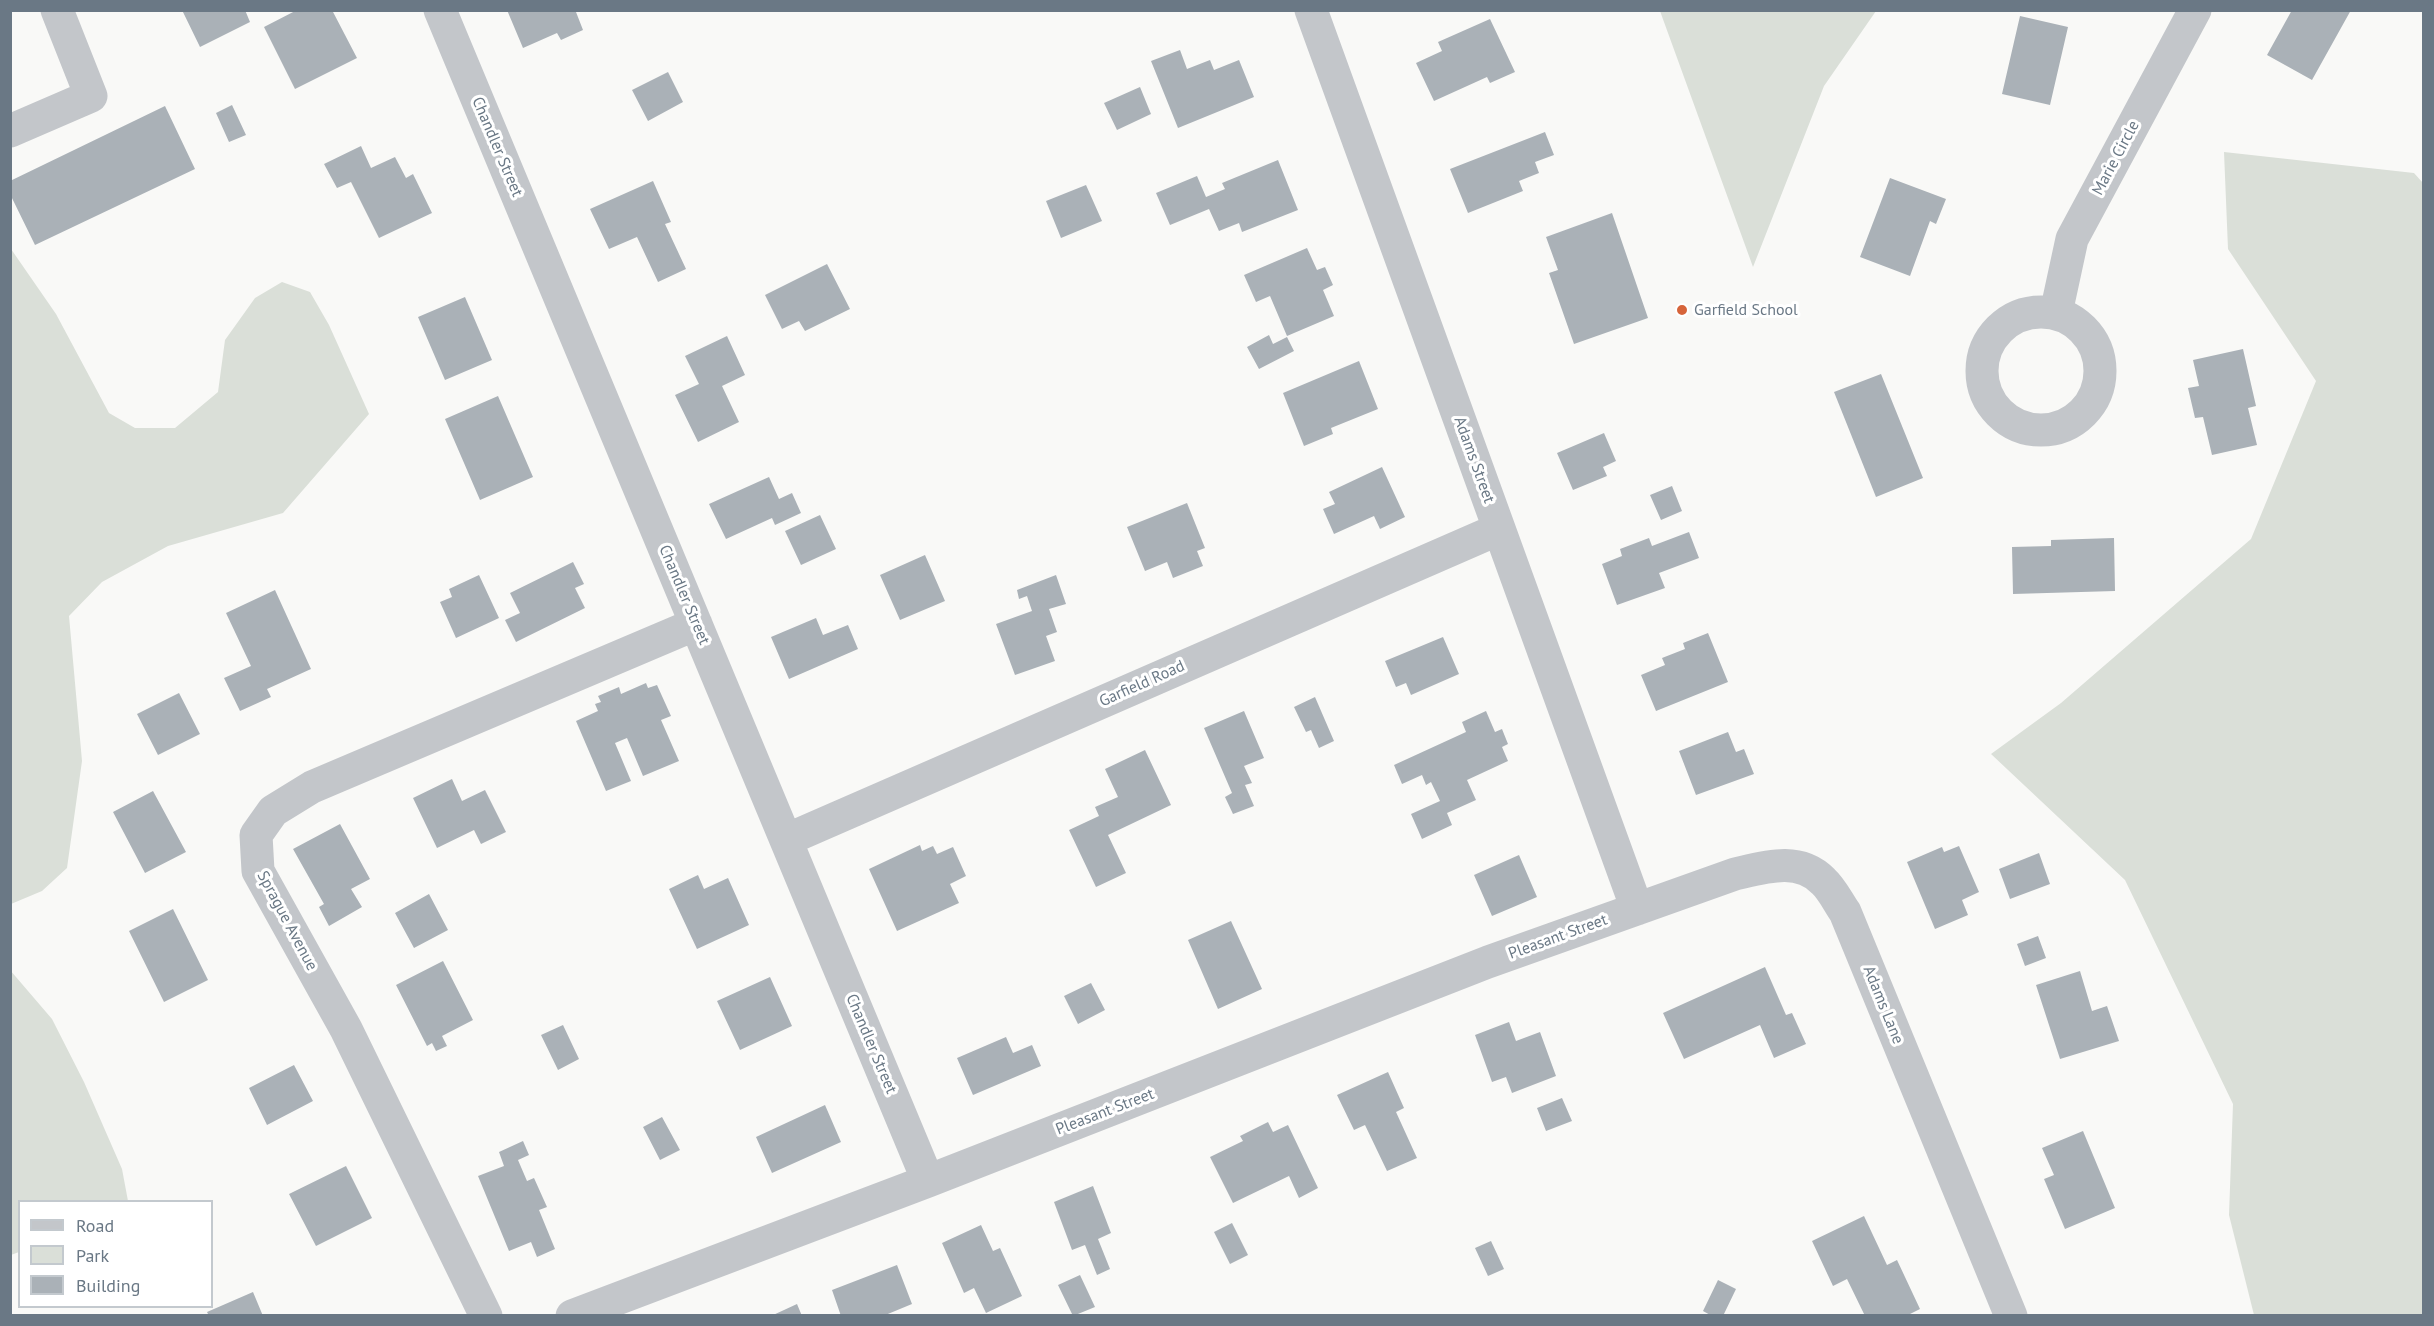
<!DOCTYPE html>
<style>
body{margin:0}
#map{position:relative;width:2434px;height:1326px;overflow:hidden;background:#f9f9f7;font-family:"PT Sans",sans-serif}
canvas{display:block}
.frame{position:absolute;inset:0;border:12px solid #6a7885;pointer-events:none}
.legend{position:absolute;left:18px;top:1200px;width:195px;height:108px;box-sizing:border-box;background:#fff;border:2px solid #c3c9ce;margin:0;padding:8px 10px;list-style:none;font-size:18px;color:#6a7885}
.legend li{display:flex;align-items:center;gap:12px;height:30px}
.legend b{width:30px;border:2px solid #c3c9ce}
</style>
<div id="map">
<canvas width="2434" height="1326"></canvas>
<div class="frame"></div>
<ul class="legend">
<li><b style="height:8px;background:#c3c6ca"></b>Road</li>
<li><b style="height:16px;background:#dadfd8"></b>Park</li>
<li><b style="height:16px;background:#aab1b7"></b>Building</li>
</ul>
</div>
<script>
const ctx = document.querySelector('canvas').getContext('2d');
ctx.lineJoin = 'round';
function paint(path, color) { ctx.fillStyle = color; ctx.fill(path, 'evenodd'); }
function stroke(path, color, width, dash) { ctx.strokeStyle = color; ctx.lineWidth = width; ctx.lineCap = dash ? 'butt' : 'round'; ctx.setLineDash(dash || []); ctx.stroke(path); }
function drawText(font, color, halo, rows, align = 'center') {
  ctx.font = font + ' "PT Sans",sans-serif'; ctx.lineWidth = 6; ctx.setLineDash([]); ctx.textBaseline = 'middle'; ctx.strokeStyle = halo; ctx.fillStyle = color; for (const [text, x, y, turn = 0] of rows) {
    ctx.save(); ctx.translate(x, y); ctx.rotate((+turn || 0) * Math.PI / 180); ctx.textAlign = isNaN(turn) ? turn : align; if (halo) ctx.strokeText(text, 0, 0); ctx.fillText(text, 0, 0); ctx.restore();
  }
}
paint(new Path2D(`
 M1660,11H1876L1824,86L1753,267Z
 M2224,152L2414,173L2423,183V1315H2254L2229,1215L2233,1104L2125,880L1991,754L2061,703L2251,539L2316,381L2228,249Z
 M11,249L56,314L109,413L135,428H175L218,392L225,340L255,298L282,282L310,292L329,325L369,414L283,513L168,546L102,582L69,616L82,761L67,868L42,891L11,904Z
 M10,970L52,1019L84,1082L122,1169L128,1201L20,1202L19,1252L11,1255Z`), '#dadfd8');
paint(new Path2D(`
 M182,10H245L250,22L200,47Z
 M297,10H332L357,58L295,89L264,27Z
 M507,10H580L576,12L583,30L561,40L557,33L523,48Z
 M2292,10H2351L2312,80L2267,55Z
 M2020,16L2068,27L2050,105L2002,94Z
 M1490,19L1515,72L1490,83L1487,77L1434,101L1416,63L1442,51L1438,42Z
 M1180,50L1187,69L1210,60L1214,70L1239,60L1254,97L1178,128L1151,61Z
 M668,72L683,102L648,121L632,90Z
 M1140,87L1151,114L1117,130L1104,103Z
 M232,105L246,135L229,142L216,113Z
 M165,106L195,169L35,245L10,194V181Z
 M1545,132L1554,155L1535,162L1539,173L1519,181L1523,191L1468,213L1450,169Z
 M361,146L371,168L395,157L406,178L413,174L432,213L379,238L351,182L337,188L324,164Z
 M1278,160L1298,210L1242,232L1239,223L1219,231L1209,209L1170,225L1156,193L1197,176L1206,197L1225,189L1222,183Z
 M1890,178L1946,199L1936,224L1930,221L1910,276L1860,257Z
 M653,181L671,222L665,224L686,269L658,282L637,237L609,249L590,209Z
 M1086,185L1102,221L1061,238L1046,201Z
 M1612,213L1648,318L1574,344L1549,273L1558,270L1546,237Z
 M1307,248L1317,270L1325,267L1333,285L1323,290L1334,316L1287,336L1270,296L1256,302L1244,275Z
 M827,264L850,309L805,331L799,321L782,329L765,295Z
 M465,297L492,360L445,380L418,317Z
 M1269,335L1273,344L1287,337L1294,351L1259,369L1247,347Z
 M727,336L745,375L722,386L739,422L698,442L675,395L699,384L685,356Z
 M2243,349L2256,406L2248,408L2257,445L2212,455L2203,417L2195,418L2188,388L2199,386L2193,360Z
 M1359,361L1378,409L1331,428L1333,434L1304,446L1283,393Z
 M1881,374L1923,478L1876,497L1834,392Z
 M498,396L533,477L480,500L445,419Z
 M1604,433L1616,461L1603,467L1607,476L1573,490L1557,453Z
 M1382,467L1405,517L1380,529L1374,516L1334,534L1323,509L1335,504L1329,492Z
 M769,477L779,499L792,493L801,513L775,525L772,518L726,539L709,504Z
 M1672,486L1682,511L1661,520L1650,495Z
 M1187,503L1205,548L1197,551L1203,566L1173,578L1167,562L1145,571L1127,527Z
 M820,515L836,549L801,565L785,531Z
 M1689,532L1699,558L1659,573L1665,588L1617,605L1602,564L1622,556L1620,549L1649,538L1652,546Z
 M2114,538L2115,591L2013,594L2012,547L2051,546V540Z
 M925,555L945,601L900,620L880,575Z
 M573,562L584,584L575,588L585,608L516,642L505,620L520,613L510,593Z
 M479,575L499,618L456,638L440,602L452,597L449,589Z
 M1056,575L1066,604L1049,609L1057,632L1046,636L1055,661L1015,675L996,624L1032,611L1027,596L1019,599L1017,590Z
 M275,590L311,669L267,689L271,697L240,711L224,678L251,666L226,613Z
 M816,618L823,635L848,625L858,649L789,679L771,637Z
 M1708,633L1728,682L1656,711L1641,675L1665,665L1662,658L1685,649L1683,643Z
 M1443,637L1459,674L1411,695L1406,683L1396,687L1385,661Z
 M646,683L648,688L657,685L671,716L661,720L679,761L643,776L627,738L615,743L631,781L606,791L576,721L598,711L595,704L601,702L598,696L619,687L621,694Z
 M179,693L200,734L158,755L137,714Z
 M1315,697L1334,741L1319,748L1311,730L1306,732L1294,707Z
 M1244,711L1264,758L1244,766L1252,783L1245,785L1254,806L1233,814L1225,797L1232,793L1204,728Z
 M1486,711L1495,732L1502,729L1508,744L1502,747L1508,761L1467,780L1476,800L1447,813L1452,825L1422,839L1411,814L1440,801L1431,782L1426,785L1422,775L1402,784L1394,765L1466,732L1462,722Z
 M1728,732L1736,752L1744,749L1754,774L1696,795L1679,751Z
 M1145,750L1171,805L1108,835L1126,873L1096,887L1069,830L1099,816L1095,807L1118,797L1105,769Z
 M452,779L462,801L485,790L506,832L481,844L474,830L437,848L413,798Z
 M153,791L186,852L145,873L113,812Z
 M340,824L370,879L351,889L362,907L329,926L319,907L324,904L293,849Z
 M920,845L922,851L933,846L937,854L953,847L966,876L950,884L959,903L897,931L869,869Z
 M1959,846L1979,892L1962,900L1968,915L1935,929L1907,862L1942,847L1944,852Z
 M2039,853L2050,884L2010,899L1999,869Z
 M1519,855L1537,897L1492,916L1474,875Z
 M698,875L704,889L728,878L749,925L697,949L669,889Z
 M429,894L448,930L414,948L395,913Z
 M173,909L208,980L164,1002L129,931Z
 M1231,921L1262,989L1218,1009L1188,940Z
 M2038,936L2046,958L2025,966L2017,944Z
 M443,961L473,1020L442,1036L447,1046L436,1051L432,1043L427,1046L396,985Z
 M1765,967L1786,1015L1792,1013L1806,1044L1774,1058L1760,1025L1684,1059L1663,1013Z
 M2080,971L2092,1011L2107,1006L2119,1041L2060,1059L2036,985Z
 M770,977L792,1026L740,1050L717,1001Z
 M1091,983L1105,1010L1078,1024L1064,996Z
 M1509,1022L1516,1041L1540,1032L1556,1076L1512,1093L1506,1077L1492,1082L1475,1035Z
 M563,1025L579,1059L558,1070L541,1035Z
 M1006,1037L1013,1053L1032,1045L1041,1066L973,1095L957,1058Z
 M294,1065L313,1101L267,1125L249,1088Z
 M1388,1072L1404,1108L1396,1112L1417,1158L1387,1171L1365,1125L1354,1130L1337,1095Z
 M1562,1098L1572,1121L1546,1131L1537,1108Z
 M825,1105L841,1142L772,1173L756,1137Z
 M662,1117L680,1150L660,1160L643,1127Z
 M1268,1122L1273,1132L1288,1125L1318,1188L1299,1198L1289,1176L1233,1203L1210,1157L1243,1141L1240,1136Z
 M2083,1131L2115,1208L2065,1229L2044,1179L2054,1175L2042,1148Z
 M523,1141L529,1155L518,1160L527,1181L534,1178L547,1207L539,1210L555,1249L537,1257L531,1242L509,1251L478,1176L504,1166L499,1152Z
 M346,1166L372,1218L316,1246L289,1194Z
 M1093,1186L1111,1233L1098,1239L1110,1269L1097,1275L1085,1245L1072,1250L1054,1202Z
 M1864,1216L1887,1265L1897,1260L1920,1309L1906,1316H1865L1847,1279L1833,1286L1812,1241Z
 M1232,1223L1248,1255L1230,1264L1214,1232Z
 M981,1225L993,1251L1000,1248L1022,1296L986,1313L974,1288L964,1293L942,1243Z
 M1491,1241L1504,1269L1488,1276L1475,1248Z
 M897,1265L912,1304L883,1316H841L832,1290Z
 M1080,1275L1095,1307L1073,1316L1058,1285Z
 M1718,1280L1736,1289L1723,1316H1712L1703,1311Z
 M253,1292L263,1316H209L207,1312Z
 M797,1304L802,1316H771Z`), '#aab1b7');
stroke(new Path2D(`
 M440,10L928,1181
 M1311,10L1637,909
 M10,131L91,96L57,10
 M1982 371a59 59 0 1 1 118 0a59 59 0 1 1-118 0Z
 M2056,313L2072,239L2195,10
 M786,840L1499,529
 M486,1316L346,1029L258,871L256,835L273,811L312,787L696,624
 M572,1316L928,1181L1488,962L1735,874C1765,867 1799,856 1823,881C1832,889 1838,902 1845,912L2011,1316`), '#c3c6ca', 33);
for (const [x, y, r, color] of [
 [1682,310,6,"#d6643a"]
]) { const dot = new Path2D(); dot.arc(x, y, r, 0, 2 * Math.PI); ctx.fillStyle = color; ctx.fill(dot); stroke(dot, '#fff', 2); }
drawText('16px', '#6a7885', '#fff', [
 ["Chandler Street",497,147,67],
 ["Marie Circle",2116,158,-62],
 ["Adams Street",1474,460,70],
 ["Chandler Street",684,595,67],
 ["Garfield Road",1142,684,-24],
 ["Sprague Avenue",287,921,62],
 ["Pleasant Street",1558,937,-20],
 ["Adams Lane",1883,1005,68],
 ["Chandler Street",871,1044,67],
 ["Pleasant Street",1105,1112,-21]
]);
drawText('16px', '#6a7885', '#fff', [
 ["Garfield School",1694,310]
], 'left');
</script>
